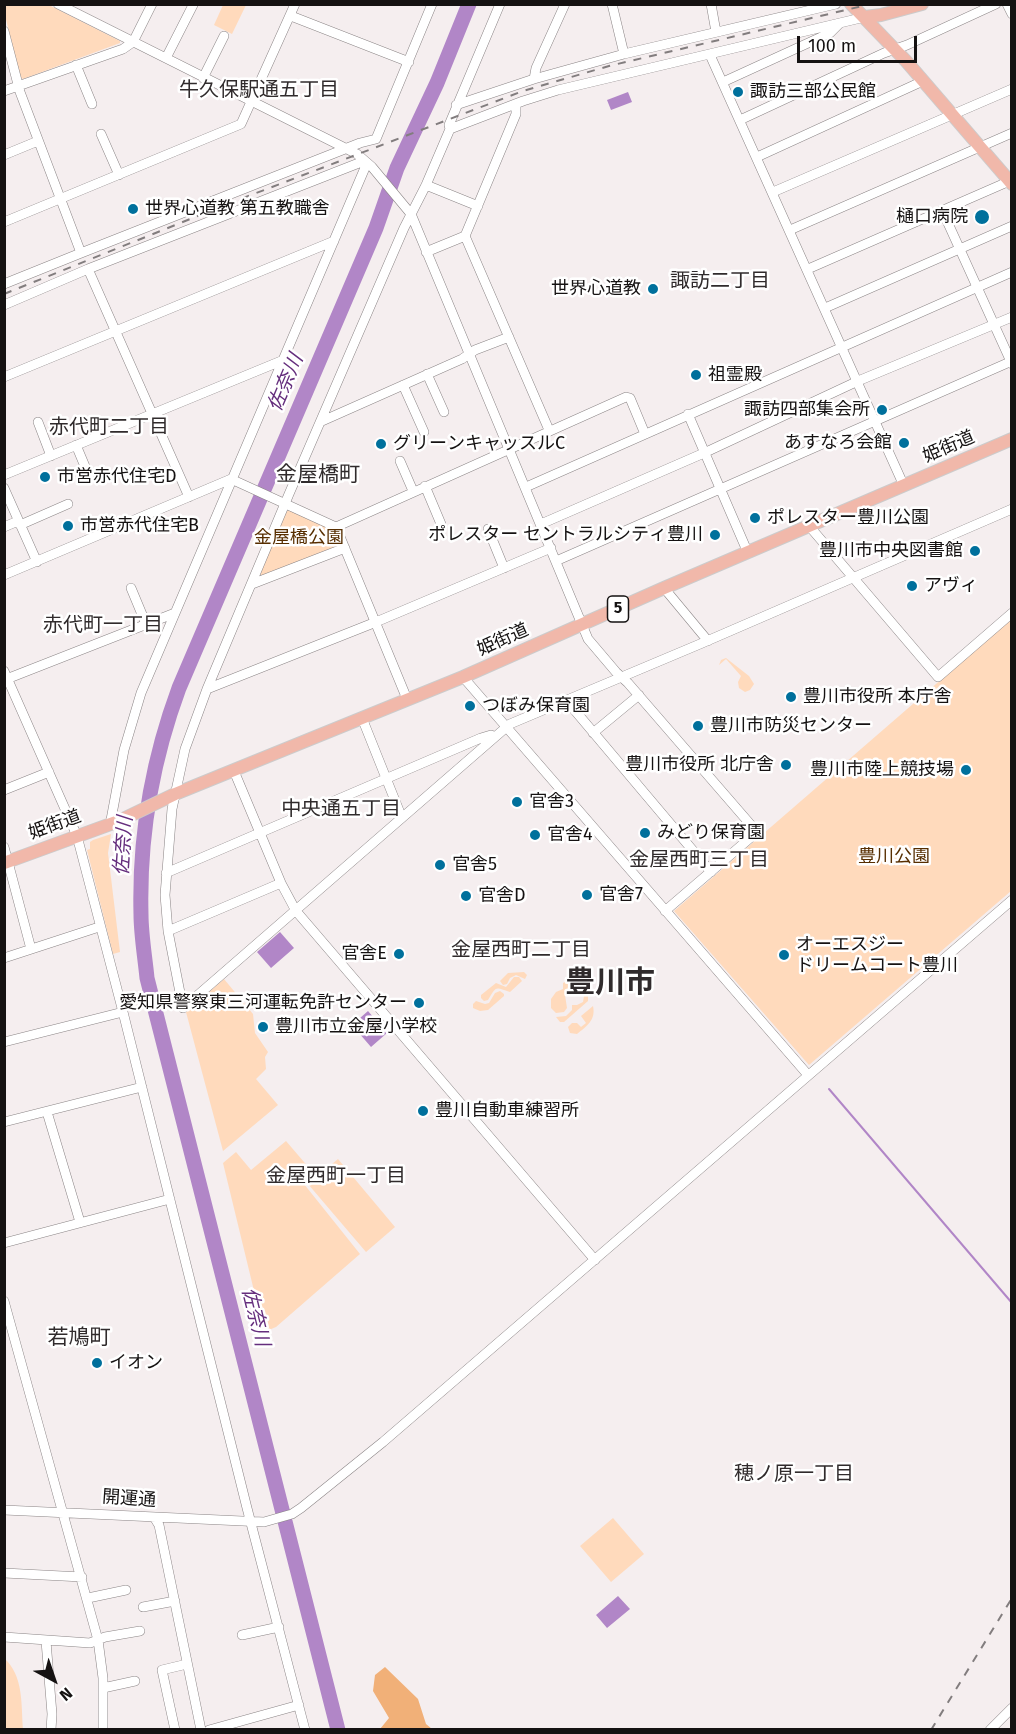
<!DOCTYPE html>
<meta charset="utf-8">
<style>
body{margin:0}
#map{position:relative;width:1016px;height:1734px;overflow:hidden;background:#f5eeef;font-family:"Fira Sans",sans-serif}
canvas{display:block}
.frame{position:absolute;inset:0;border:6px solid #151212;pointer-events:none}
.north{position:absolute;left:24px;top:1650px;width:60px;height:60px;-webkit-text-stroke:4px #fff;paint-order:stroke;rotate:140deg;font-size:16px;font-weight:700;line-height:24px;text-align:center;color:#151212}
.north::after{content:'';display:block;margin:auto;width:21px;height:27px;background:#151212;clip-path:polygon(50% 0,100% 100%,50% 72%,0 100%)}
.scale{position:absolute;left:797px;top:36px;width:120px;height:27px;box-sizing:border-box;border:3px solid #151212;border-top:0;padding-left:8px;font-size:18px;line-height:21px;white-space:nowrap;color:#151212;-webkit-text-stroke:4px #fff;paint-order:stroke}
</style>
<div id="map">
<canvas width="1016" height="1734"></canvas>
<div class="frame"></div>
<div class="north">N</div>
<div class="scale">100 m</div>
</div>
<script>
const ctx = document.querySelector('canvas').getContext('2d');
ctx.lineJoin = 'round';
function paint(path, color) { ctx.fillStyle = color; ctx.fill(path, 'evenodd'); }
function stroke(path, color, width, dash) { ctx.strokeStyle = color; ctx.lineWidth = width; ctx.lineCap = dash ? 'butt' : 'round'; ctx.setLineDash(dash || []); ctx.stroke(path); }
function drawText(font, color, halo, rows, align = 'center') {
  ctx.font = font + ' "Fira Sans","Noto Sans JP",sans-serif'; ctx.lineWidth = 5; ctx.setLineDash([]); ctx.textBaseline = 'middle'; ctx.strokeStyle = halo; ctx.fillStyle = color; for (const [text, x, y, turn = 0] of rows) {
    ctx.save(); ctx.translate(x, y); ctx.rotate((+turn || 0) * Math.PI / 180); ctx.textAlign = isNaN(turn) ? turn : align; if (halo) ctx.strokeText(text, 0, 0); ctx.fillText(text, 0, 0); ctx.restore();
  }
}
paint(new Path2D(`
 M4,5H49L120,41V43L23,79L20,77L5,15Z
 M223,5H246L232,34L214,25Z
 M289,510L332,529L339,544L338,547L262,576L260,574L286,512Z
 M1011,619V891L809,1065L674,911Z
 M726,658L749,676L754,684L750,690L745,692L739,688L738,682L741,676L726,659L719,665L721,660Z
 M111,834L108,853L120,952L113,954L87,850L90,849V842L93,840Z
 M524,972L527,975L525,979L516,975L510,978L507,984L503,985L500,981L508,973Z
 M514,977H519L522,981L510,992C494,987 497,986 488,1000L484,1001L481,998V995L496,983L506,987Z
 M573,977L582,987L574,985L568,987L565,995L567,1008L564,1012L556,1013L551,1008V999L556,992L563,989V983Z
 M224,979L253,1014L255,1033L268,1052L265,1057L266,1069L256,1079L278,1105L223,1151L186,1012Z
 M585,990L588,996V1001L564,1022H560L556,1017L566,1016L572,1010V1005H577L583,1002Z
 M500,991L504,994V996L488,1010L480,1011L473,1008V1004L476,1001L485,1004L489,1003L495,993Z
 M593,1006C596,1020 587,1026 577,1034L570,1033L568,1027L572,1023H577L581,1027L586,1023L581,1016Z
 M286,1141L310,1169L300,1179L360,1254L276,1327L264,1332L223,1163L236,1152L251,1170Z
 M338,1159L395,1227L366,1252L308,1184Z
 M613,1518L644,1554L611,1582L580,1546Z
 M4,1658C24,1676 21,1705 23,1729H5Z`), '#ffdabc');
paint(new Path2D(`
 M385,1667L418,1699L426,1724L432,1729H380L389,1718L373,1691L375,1675Z`), '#f1b078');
paint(new Path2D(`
 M628,92L632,102L611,110L607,100Z
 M280,932L294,948L271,968L257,952Z
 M368,1011L387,1033L371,1047L352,1025Z
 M618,1596L630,1609L607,1628L596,1615Z`), '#b186c7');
stroke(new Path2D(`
 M829,1089L1012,1303`), '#b186c7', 2);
stroke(new Path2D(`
 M338,1730L147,978C145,957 141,935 141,914C139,836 152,761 179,688L376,228L397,168L437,83L469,4`), '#b186c7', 15);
const minor = new Path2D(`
 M58,4L357,154L372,167L411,214L588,639L616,672L628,683L757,832L665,911
 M500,4L449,125L450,129L426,185L404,228L289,494L207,689L185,749L172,809L165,895L168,931L183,1008L510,724L700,644L1012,509
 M612,4L624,54
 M711,4L716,32
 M1007,4L1012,14
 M291,16L409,62
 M4,31L20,92L81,253
 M710,55L904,486
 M166,58L193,5
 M76,65L92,104
 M203,78L224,36
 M534,79L536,68L565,4
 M723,82L830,33L840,23
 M4,91L123,49L133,42L152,4
 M516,104V114L465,236L549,430
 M456,105L534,79L624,54L836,4
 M740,120L884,53L907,45L996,4
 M450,129L523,101L558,90L865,17
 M101,134L119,175
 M4,155L38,141
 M757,157L923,81
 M426,185L478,206
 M773,192L1012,89
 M942,210L1012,364
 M4,222L241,124L295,4
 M790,230L1012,133
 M426,252L465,236
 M88,269L189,497
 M808,269L1012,180
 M4,284L81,253L360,143L376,139L432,4
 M4,305L88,269L364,161
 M825,308L1012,226
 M427,374L444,412
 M4,377L334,241
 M403,385L424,432
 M688,414L748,553
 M38,422L51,456
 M320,422L462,359L475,350L509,337
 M76,445L89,476
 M400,461L413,491
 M4,475L281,361
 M425,486L441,524
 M526,487L1012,272
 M4,488L37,562
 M541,524L704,453L858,381L1012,317
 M20,525L68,504
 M4,527L18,521
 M336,527L626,397L630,398L645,434
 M810,527L938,677L1012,613
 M488,529L504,568
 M556,561L1012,361
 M4,575L231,479L336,527L407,699
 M252,584L345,548
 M131,588L146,624
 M664,588L708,641
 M4,671L77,836L123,1012L247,1508L305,1730
 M463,677L808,1075
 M4,680L175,613
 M207,689L376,622L551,548
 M566,700L711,872
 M362,718L402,818
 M593,733L639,695
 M234,771L281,883L296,911L595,1260
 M4,790L49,772
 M110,825L124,750L141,693L367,163
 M4,847L31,949
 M166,873L481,738L491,735L495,737
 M168,931L281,883
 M4,958L99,927
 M4,1042L123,1012
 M47,1112L80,1222
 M4,1122L142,1087
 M4,1243L170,1199
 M4,1301L98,1640L103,1678V1730
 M4,1510L264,1522L292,1514L301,1508L383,1442L1012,900
 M154,1517L159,1525L201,1730
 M4,1573L82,1577
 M88,1598L126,1590
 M143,1607L175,1601
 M242,1635L279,1627
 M4,1637L90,1643L105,1637L140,1631
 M46,1641L52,1714L51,1730
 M103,1688L135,1681
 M175,1730L162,1670L187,1664
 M209,1730L299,1705
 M990,1730L1012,1708`);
const major = new Path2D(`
 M851,4L906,61L1012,184
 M865,17L881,15L922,4
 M4,863L119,821L175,794L463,677L664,588L1012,439`);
stroke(minor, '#8b8586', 10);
stroke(major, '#cccbcb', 14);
stroke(minor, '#fff', 9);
stroke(major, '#f1b8aa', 12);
stroke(new Path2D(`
 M4,294L225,205L523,91L609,66L871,4
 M931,1730L1012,1598`), '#827d7e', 2, [8, 8]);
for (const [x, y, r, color] of [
 [738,92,6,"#00709c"],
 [133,209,6,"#00709c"],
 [982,217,8,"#00709c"],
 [653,289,6,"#00709c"],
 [696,375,6,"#00709c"],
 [882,410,6,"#00709c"],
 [904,443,6,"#00709c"],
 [381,444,6,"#00709c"],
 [45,477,6,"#00709c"],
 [755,518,6,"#00709c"],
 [68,526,6,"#00709c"],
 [715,535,6,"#00709c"],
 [975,551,6,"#00709c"],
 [912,586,6,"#00709c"],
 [791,697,6,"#00709c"],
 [470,706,6,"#00709c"],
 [698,726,6,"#00709c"],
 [786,765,6,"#00709c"],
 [966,770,6,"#00709c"],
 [517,802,6,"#00709c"],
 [645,833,6,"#00709c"],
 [535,835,6,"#00709c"],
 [440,865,6,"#00709c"],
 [587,895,6,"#00709c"],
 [466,896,6,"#00709c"],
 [399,954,6,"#00709c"],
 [784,955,6,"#00709c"],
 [419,1003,6,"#00709c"],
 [263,1027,6,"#00709c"],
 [423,1111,6,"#00709c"],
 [97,1363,6,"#00709c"]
]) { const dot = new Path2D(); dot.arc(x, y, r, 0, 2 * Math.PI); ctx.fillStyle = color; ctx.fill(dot); stroke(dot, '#fff', 2); }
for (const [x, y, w] of [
 [618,609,21]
]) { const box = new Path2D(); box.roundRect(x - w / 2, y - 13, w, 26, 4.5); ctx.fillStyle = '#fff'; ctx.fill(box); stroke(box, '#151212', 1.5); }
drawText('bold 16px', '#151212', null, [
 ["5",618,609]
]);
drawText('18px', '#151212', '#fff', [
 ["諏訪三部公民館",750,92],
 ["世界心道教 第五教職舎",145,209],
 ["樋口病院",968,217,"right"],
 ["世界心道教",641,289,"right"],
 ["祖霊殿",708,375],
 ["諏訪四部集会所",870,410,"right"],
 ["あすなろ会館",892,443,"right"],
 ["グリーンキャッスルC",393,444],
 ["市営赤代住宅D",57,477],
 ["ポレスター豊川公園",767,518],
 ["市営赤代住宅B",80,526],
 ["ポレスター セントラルシティ豊川",703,535,"right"],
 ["豊川市中央図書館",963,551,"right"],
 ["アヴィ",924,586],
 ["豊川市役所 本庁舎",803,697],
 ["つぼみ保育園",482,706],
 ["豊川市防災センター",710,726],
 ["豊川市役所 北庁舎",774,765,"right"],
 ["豊川市陸上競技場",954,770,"right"],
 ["官舎3",529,802],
 ["みどり保育園",657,833],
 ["官舎4",547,835],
 ["官舎5",452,865],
 ["官舎7",599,895],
 ["官舎D",478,896],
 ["オーエスジー",796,945],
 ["ドリームコート豊川",796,966],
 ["官舎E",387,954,"right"],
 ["愛知県警察東三河運転免許センター",407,1003,"right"],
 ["豊川市立金屋小学校",275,1027],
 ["豊川自動車練習所",435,1111],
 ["イオン",109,1363]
], 'left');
drawText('18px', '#151212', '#fff', [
 ["姫街道",949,447,-23],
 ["姫街道",503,640,-24],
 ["姫街道",55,825,-20],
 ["開運通",129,1499,4]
]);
drawText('18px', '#572e00', '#fff', [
 ["金屋橋公園",299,538],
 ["豊川公園",894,857]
]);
drawText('20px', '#302b2c', '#fff', [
 ["牛久保駅通五丁目",259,90],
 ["諏訪二丁目",720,281],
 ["赤代町二丁目",109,427],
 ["赤代町一丁目",103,625],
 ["中央通五丁目",341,809],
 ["金屋西町三丁目",699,860],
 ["金屋西町二丁目",521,950],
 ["金屋西町一丁目",336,1176],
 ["穂ノ原一丁目",794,1474]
]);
drawText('italic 20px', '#652e7d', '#fff', [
 ["佐奈川",286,383,-67],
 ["佐奈川",124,846,-86],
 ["佐奈川",255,1317,76]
]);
drawText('21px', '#302b2c', '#fff', [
 ["金屋橋町",318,475],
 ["若鳩町",79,1338]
]);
drawText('bold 30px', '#302b2c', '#fff', [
 ["豊川市",610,984]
]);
</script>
